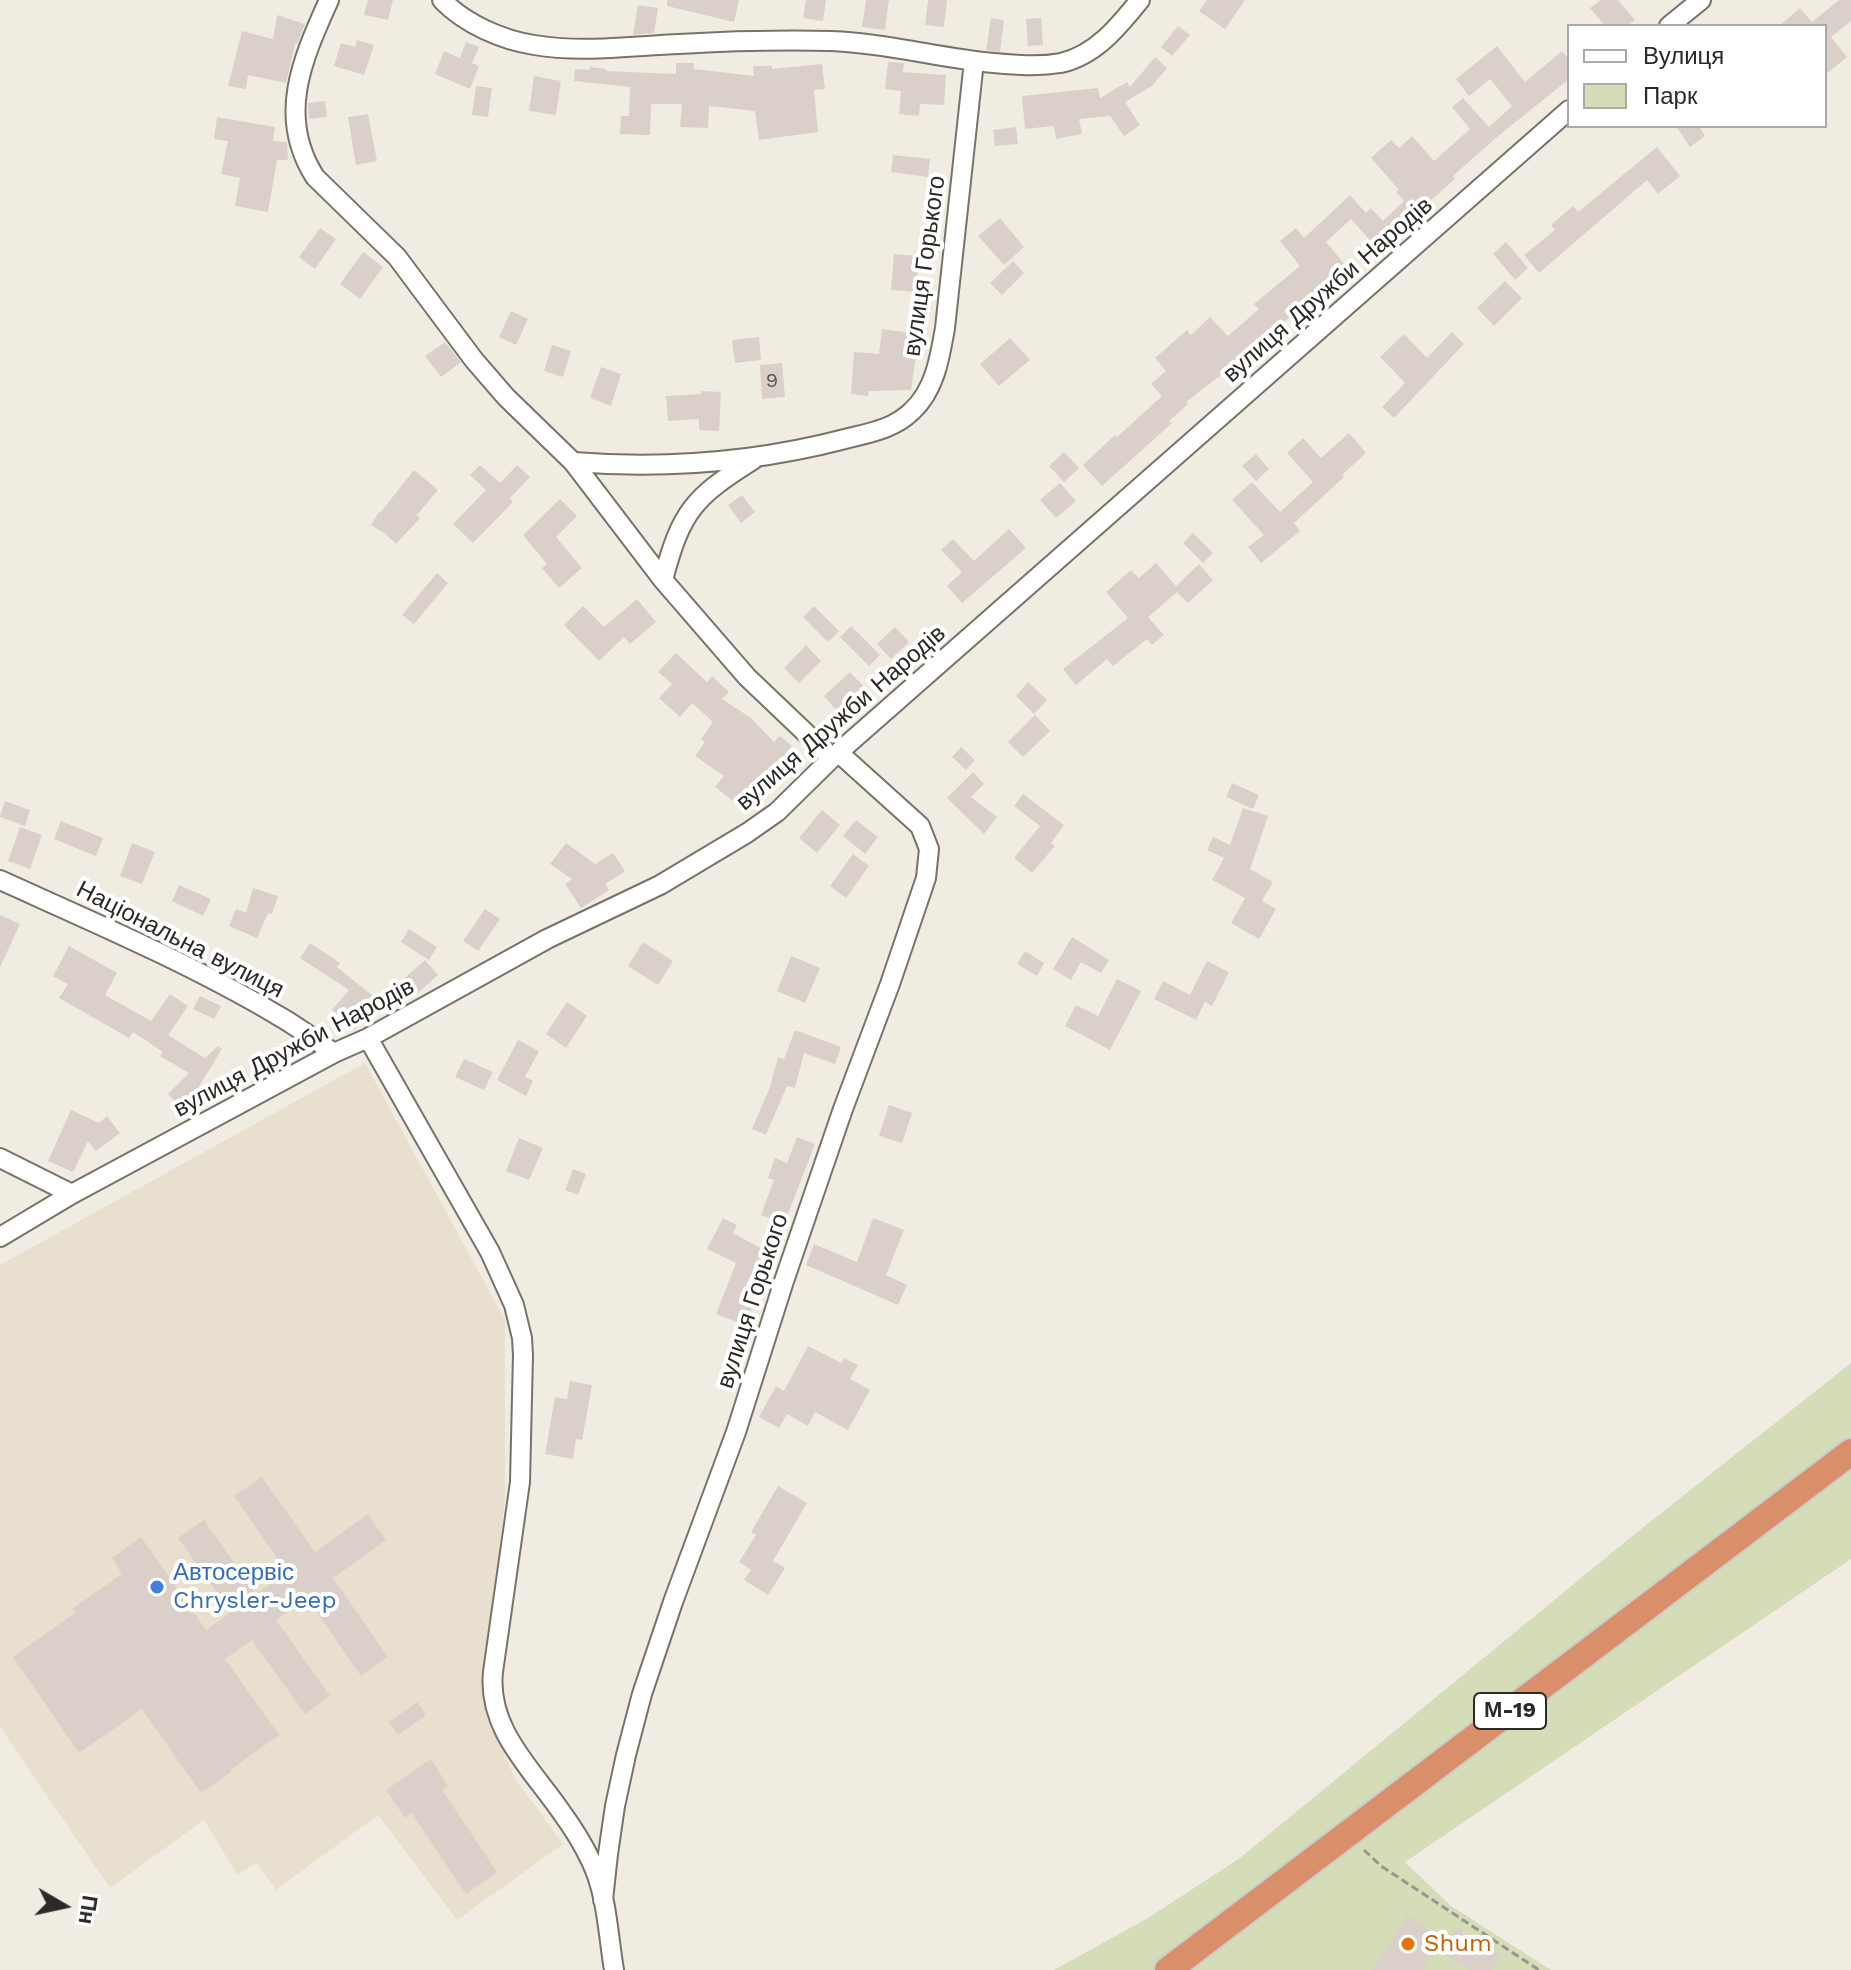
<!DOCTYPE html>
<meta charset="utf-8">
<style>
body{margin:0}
#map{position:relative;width:1851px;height:1970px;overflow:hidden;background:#f1ece1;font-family:"Work Sans",sans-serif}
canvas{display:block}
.legend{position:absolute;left:1567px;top:24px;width:260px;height:104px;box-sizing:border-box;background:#fff;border:2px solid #abaaa8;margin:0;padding:10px 14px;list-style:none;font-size:24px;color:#2c2a26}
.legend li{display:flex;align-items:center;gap:16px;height:40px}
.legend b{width:40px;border:2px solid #abaaa8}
.north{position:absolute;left:24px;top:1866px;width:80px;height:80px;-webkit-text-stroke:6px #fff;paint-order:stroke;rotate:99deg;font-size:22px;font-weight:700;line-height:32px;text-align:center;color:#2c2a26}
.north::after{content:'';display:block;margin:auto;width:28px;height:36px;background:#2c2a26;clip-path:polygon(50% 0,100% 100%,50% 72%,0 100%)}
</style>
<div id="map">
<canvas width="1851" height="1970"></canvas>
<ul class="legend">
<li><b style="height:10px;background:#fff"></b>Вулиця</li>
<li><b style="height:22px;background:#d4ddb8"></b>Парк</li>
</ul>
<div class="north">Пн</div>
</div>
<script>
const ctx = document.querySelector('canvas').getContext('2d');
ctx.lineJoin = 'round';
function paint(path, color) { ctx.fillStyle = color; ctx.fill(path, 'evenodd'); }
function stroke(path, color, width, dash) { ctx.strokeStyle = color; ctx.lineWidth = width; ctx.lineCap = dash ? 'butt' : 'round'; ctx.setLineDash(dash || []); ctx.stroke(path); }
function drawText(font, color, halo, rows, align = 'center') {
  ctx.font = font + ' "Work Sans",sans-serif'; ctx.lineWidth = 8; ctx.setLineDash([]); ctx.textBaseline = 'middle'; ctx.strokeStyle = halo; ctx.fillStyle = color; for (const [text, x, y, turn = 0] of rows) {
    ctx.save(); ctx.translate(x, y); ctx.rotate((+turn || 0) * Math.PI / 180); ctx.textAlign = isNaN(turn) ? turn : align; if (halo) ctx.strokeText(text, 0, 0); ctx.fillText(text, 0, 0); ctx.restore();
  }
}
paint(new Path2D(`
 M365,1063L505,1320V1497L482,1699L515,1779L563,1844L457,1920L378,1815L276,1890L257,1863L237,1874L204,1820L110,1888L0,1727V1265Z`), '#e8dfce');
paint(new Path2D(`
 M1851,1363V1559L1405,1862L1451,1906L1551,1970H1054L1148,1918L1240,1858L1631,1537Z`), '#d4ddb8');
paint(new Path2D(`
 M368,0H393L388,20L364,15Z
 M667,0H739L734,22L667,6Z
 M806,0H826L823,21L803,18Z
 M866,0H889L885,30L862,27Z
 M928,0H947L944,27L925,25Z
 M1207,0H1245L1225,29L1199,11Z
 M1601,0H1618L1635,20L1627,26H1605L1590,8Z
 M1839,0H1851V21L1831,37L1847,57L1825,75V26H1779L1800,8L1812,22Z
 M638,5L658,8L654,33L633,35Z
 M277,15L305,24L297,44H295L286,83L248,75L246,89L228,86L242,31L273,39Z
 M991,18L1004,20L1000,52L986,50Z
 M1041,18L1043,45L1028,46L1026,19Z
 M1178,26L1190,35L1172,56L1161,47Z
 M357,40L374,45L364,75L334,66L341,43L355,47Z
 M466,42L479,47L472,63L479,66L470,89L435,74L444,51L460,58Z
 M1497,46L1525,82L1562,51L1569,59V79L1497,137L1453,176L1455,179L1377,248L1351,219L1326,242L1352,273L1296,322L1291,316L1276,329L1273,326L1242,352L1244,355L1230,368L1186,402L1188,404L1169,421L1172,423L1102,486L1083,465L1115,435L1117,437L1162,396L1151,384L1166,371L1155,358L1187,330L1191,335L1210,317L1228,336L1259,309L1254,304L1300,266L1280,241L1296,228L1304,238L1350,195L1366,213L1371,208L1383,221L1404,201L1396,192L1399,190L1371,158L1391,140L1399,148L1412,136L1434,161L1470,129L1452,107L1463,98L1489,127L1512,106L1490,79L1469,96L1456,79Z
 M1155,57L1167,68L1152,86L1125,102L1140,125L1124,136L1110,116L1079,119L1082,134L1056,139L1054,126L1025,129L1022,96L1098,88L1100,98L1127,82L1130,87Z
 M888,62L904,63L903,72L946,75L944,105L920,104L919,116L899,114L901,91L885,89Z
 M676,63H694V69L754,76L753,66H772V69L822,64L825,89L814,90L818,132L759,140L755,111L709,106L708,128L680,127L682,104H651L650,135L620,134L621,116H629L630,87L574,81L575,69L590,70V67L606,69V71L676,74Z
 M534,76L561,81L556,115L529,111Z
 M476,86L492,88L488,117L472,115Z
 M325,101L327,117L309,119L308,103Z
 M368,114L377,161L356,165L348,117Z
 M217,117L275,127L273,141L287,142L288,160H277L268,212L235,206L240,178L221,174L228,141L214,139Z
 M1676,126H1699L1705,136L1690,147Z
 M1016,127L1018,144L995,146L993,130Z
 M1657,147L1680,176L1658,194L1647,180L1539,273L1524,255L1555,230L1551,225L1573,206L1578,212Z
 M893,155L930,159L928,177L891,172Z
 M1000,218L1024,247L1004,265L978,236Z
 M320,228L336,239L315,269L299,257Z
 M1506,242L1528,268L1515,280L1493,254Z
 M363,252L383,267L360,299L340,284Z
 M894,254L919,256L916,292L891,290Z
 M1013,261L1024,273L1002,295L990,283Z
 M1505,281L1522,298L1494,326L1477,308Z
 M511,311L528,319L516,345L499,337Z
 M882,329L919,334L911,390L869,391L868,396L851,394L854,352L879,354Z
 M1452,332L1464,344L1394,418L1382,407L1405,383L1380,357L1404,334L1427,358Z
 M759,337L761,360L735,363L732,340Z
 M1010,338L1030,360L999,386L980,364Z
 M445,342L461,362L441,377L425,356Z
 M552,345L571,351L563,377L544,371Z
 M782,363L785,397L762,399L760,365Z
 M601,367L621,374L611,406L590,398Z
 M701,391L721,392L719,431L699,430V419L668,421L666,396L701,394Z
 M1349,433L1366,453L1342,475L1344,477L1294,523L1300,531L1261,563L1248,547L1264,535L1232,500L1252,482L1280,512L1313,482L1287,453L1303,438L1321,458Z
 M1064,452L1079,468L1064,482L1049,466Z
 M1256,454L1269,469L1256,481L1242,466Z
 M480,465L500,483L517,465L530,477L510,498L513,502L473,543L453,524L486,490L470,475Z
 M414,470L438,490L417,515L420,518L396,544L383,532L371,525L379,512L380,513Z
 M1060,483L1076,501L1056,518L1040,500Z
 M742,495L755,512L741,523L728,505Z
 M560,499L577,516L556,537L582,568L559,588L542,568L547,564L523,535Z
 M1009,529L1026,548L962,603L947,586L962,572L941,550L953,539L974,561Z
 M1193,533L1213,553L1203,563L1183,543Z
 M1156,563L1176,586L1199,564L1213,580L1188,603L1177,592L1148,617L1164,635L1152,645L1147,639L1113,666L1107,659L1076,685L1063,669L1128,618L1106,592L1131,570L1139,578Z
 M437,573L448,583L414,624L402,615Z
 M637,599L656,622L630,644L624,637L599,661L564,625L583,606L604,627Z
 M814,606L839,631L828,642L803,617Z
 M851,626L880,655L869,666L840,637Z
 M895,627L909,642L891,659L877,644Z
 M806,645L821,661L799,683L784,668Z
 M676,653L707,682L712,676L729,692L722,699L751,718L774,742L780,736L792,746L758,785L760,786L742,808L715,787L724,776L695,756L705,742L701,739L713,722L692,703L680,717L659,698L672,684L658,672Z
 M850,672L868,691L841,715L824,696Z
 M1028,682L1047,700L1034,714L1016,696Z
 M1035,715L1050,731L1023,757L1008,742Z
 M961,747L975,760L966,770L952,757Z
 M973,772L984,784L971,797L997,817L984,834L947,798Z
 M1232,783L1259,795L1253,809L1226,797Z
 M1023,794L1064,825L1051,843L1055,846L1032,873L1014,858L1040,826L1014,806Z
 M5,801L30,810L25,826L0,817Z
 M1243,808L1268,816L1250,869L1273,882L1262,901L1276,909L1259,939L1231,923L1245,898L1212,880L1224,858L1207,850L1213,837L1230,845Z
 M822,810L840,825L817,853L799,838Z
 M856,820L878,837L865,854L843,836Z
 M61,821L103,838L96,856L54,839Z
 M20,827L42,835L30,869L8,861Z
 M132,843L155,852L142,884L120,876Z
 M566,843L595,864L613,853L625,871L605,884L609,890L581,908L565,884L572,879L550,864Z
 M853,854L869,866L846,898L830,886Z
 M179,885L211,899L203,916L172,901Z
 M253,888L278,896L272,914L268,913L257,938L229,926L236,909L246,913Z
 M485,909L500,919L478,951L463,941Z
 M0,915L20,924L0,967Z
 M409,929L437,947L429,960L401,942Z
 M1072,937L1109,960L1101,973L1081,962L1071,980L1053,969Z
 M643,942L673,961L658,985L628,966Z
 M310,943L340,963L337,967L379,1001L355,1030L332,1010L349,990L300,958Z
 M69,946L117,973L105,995L151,1021L170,994L188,1006L168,1035L205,1058L218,1046L222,1049L198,1088L201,1091L182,1109L168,1094L189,1073L160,1056L163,1052L133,1032L129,1038L59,998L68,984L53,976Z
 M1025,951L1044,963L1037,976L1017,964Z
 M791,956L820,968L805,1003L777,991Z
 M425,960L438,975L411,999L398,984Z
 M1207,961L1229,972L1212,1006L1205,1002L1196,1020L1154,999L1163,981L1190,995Z
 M1117,979L1141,991L1110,1050L1065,1026L1076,1005L1098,1016Z
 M200,996L221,1006L214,1019L193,1009Z
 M567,1002L587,1016L566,1048L546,1034Z
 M795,1030L841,1047L835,1064L804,1053L795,1088L787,1086L766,1135L752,1129L770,1087L778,1057L784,1059Z
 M518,1040L539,1051L525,1077L533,1081L526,1096L497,1080Z
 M464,1059L493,1072L484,1090L455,1077Z
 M889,1105L912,1113L902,1143L879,1136Z
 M71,1110L99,1123L107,1116L120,1133L96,1151L88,1141L73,1172L48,1161Z
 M797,1137L815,1144L784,1224L761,1215L774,1180L768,1178L775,1158L787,1163Z
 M519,1138L543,1148L529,1180L506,1171Z
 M573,1169L586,1174L578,1195L565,1190Z
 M723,1218L737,1225L733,1233L764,1250L743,1290L757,1296L745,1325L716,1314L736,1263L707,1249Z
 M873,1218L904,1230L886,1275L907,1285L898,1305L806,1265L814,1244L857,1262Z
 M808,1346L841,1363L844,1358L858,1365L850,1379L870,1390L848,1430L815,1412L808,1426L787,1414L779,1428L759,1417L776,1386L784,1391Z
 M570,1381L592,1385L582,1440L576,1439L573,1459L545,1454L555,1397L567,1399Z
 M262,1477L315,1552L368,1514L386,1540L333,1578L388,1657L361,1676L307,1598L276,1620L330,1696L305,1714L252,1640L225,1659L279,1735L230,1770L231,1772L201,1793L142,1709L79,1753L13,1657L75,1613L72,1609L122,1574L112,1558L141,1537L206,1630L231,1612L178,1538L204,1520L256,1594L287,1572L234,1496Z
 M778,1486L807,1503L773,1561L785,1568L768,1595L744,1580L751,1570L739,1562L756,1535L751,1532Z
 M417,1702L426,1715L398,1735L389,1722Z
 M431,1759L448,1786L442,1790L497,1872L466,1894L412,1813L405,1818L386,1790Z
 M1407,1915L1443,1938L1423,1970H1372Z
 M1457,1928L1501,1955L1491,1970H1470L1442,1953Z`), '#dbd0c9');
const minor = new Path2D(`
 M329,0C303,58 276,116 315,177L397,257L474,360L506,397L573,462L663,580L747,677L832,758
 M442,0C465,24 502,40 534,45C582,53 631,46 679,44C730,41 781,40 831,41C886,43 940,58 994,63C1016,65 1038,67 1061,63C1096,55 1119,26 1140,0
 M1669,26L1701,0
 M573,462C664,469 757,462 845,439C869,433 894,429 912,411C935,390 940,357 945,328L974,61
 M663,580C681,511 694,497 753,460
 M0,880C93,922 189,963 277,1015C297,1026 315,1040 334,1053
 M368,1038L490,1252L514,1305L522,1338L523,1355L520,1482L493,1672C487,1729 532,1769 562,1813C573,1828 583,1844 591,1861C607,1894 608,1934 614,1970
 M0,1158L72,1194
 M0,1237L72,1194L334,1053L368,1038L547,939L660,885L747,833L777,812L832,758L1569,110
 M603,1900L608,1854L615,1806L626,1755L642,1694L673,1602L736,1432L784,1281L843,1109L890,984L926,878L929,849L920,826L839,753`);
const highway = new Path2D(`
 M1168,1970L1851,1452`);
stroke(minor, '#78736a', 22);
stroke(highway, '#cccccb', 30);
stroke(new Path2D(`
 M1364,1850L1381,1866L1539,1970`), '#9a968e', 3, [8, 4]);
stroke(minor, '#fff', 18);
stroke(highway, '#d9906a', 26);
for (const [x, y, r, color] of [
 [157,1587,8,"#3f7fe0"],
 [1408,1944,8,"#e8710a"]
]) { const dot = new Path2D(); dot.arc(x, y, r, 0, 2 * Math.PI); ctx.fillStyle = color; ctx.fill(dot); stroke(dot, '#fff', 3); }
drawText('20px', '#58544f', null, [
 ["9",772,381]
]);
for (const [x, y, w] of [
 [1510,1711,72]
]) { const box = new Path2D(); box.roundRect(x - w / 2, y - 18, w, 36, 6); ctx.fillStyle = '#fff'; ctx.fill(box); stroke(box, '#2c2a26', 2); }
drawText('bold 22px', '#2c2a26', null, [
 ["М-19",1510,1711]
]);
drawText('24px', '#2c2a26', '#fff', [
 ["вулиця Горького",925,266,-82],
 ["вулиця Дружби Народів",1328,290,-41],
 ["вулиця Дружби Народів",841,718,-41],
 ["Національна вулиця",180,940,27],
 ["вулиця Дружби Народів",294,1048,-28],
 ["вулиця Горького",753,1301,-72]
]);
drawText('24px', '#366cbe', '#fff', [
 ["Автосервіс",173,1573],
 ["Chrysler-Jeep",173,1601]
], 'left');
drawText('24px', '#c56008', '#fff', [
 ["Shum",1424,1944]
], 'left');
</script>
